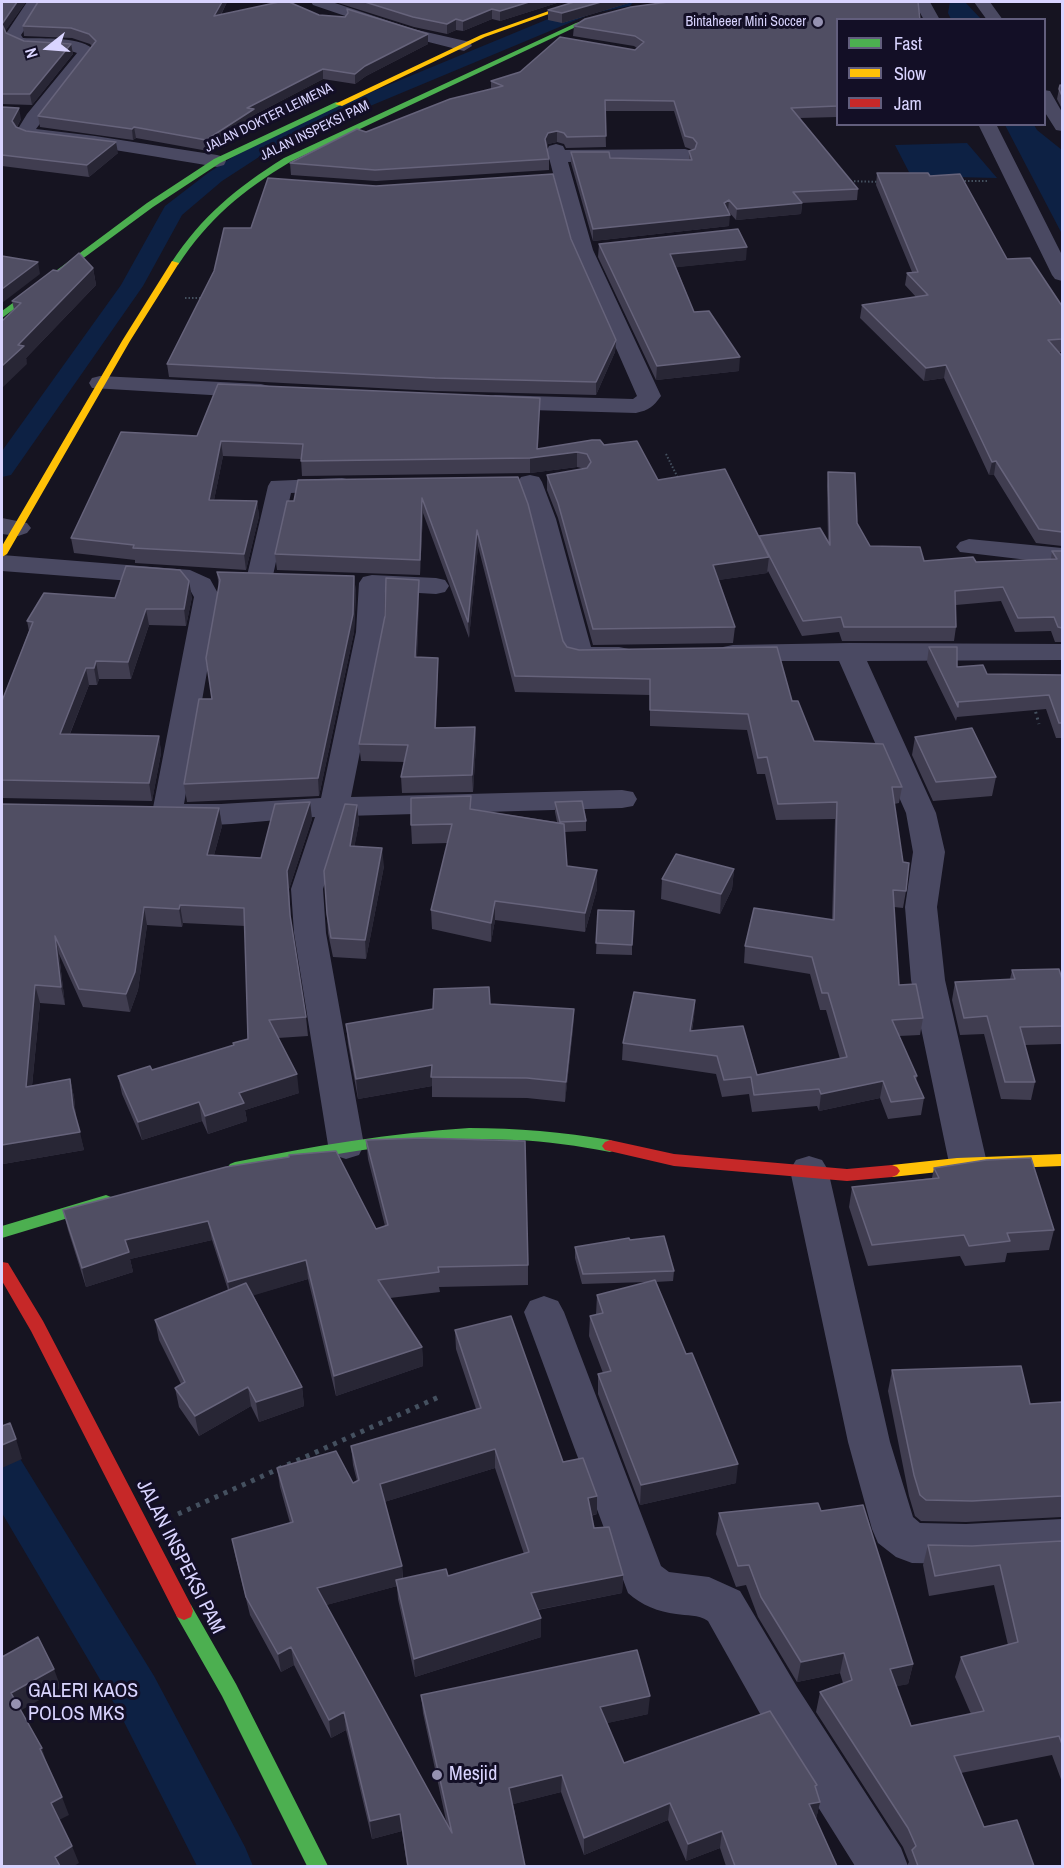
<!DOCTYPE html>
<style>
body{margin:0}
#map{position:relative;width:1064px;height:1868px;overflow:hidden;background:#161421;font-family:"Archivo Narrow",sans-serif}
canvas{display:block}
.frame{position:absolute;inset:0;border:3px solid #d9d4ff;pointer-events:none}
.legend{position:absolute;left:836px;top:18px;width:210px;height:108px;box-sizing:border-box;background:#130f26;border:2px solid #625e7d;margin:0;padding:8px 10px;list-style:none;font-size:18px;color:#d9d4ff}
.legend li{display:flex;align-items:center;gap:12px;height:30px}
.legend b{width:30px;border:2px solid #625e7d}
.north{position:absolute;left:18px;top:18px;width:60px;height:60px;-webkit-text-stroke:4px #130f26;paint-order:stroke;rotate:253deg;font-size:16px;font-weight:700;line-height:24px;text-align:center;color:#d9d4ff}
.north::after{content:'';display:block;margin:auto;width:21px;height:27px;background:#d9d4ff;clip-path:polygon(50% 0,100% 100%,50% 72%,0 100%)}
</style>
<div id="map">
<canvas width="1064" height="1868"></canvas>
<div class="frame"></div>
<ul class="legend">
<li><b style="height:8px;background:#4caf50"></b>Fast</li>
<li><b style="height:8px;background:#ffc107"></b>Slow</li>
<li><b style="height:8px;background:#c62828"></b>Jam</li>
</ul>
<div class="north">N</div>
</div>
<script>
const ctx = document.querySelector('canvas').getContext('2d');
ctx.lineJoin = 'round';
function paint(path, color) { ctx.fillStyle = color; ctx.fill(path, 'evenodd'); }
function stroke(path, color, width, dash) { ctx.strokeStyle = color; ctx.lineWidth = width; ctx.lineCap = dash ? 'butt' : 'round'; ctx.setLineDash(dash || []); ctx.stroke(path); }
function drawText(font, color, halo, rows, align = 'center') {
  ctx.font = font + ' "Archivo Narrow",sans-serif'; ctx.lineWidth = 6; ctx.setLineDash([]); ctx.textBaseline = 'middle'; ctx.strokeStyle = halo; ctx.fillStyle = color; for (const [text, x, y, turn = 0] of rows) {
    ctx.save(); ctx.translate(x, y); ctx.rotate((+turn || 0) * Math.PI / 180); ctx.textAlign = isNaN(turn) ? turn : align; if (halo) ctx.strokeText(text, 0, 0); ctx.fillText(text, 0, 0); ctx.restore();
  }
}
paint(new Path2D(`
 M950,2H965L981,19H951L948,13Z
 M1005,125H1034L1037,130L1062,150V234Z
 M967,143L997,178L911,176L895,145Z`), '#0d2144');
paint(new Path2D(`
 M600,2H633L630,6L593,13L279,144L222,181L182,215L143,286L11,475L2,477V451L121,285L165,206L208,173L265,136L582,5Z
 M2,1451L19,1457L154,1676L245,1847L253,1866H197L118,1710L2,1513Z`), '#0d2144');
stroke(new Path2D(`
 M847,181L882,182
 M961,181H987
 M185,298H204
 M666,454L679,480`), '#44505f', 2, [1.5, 2]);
stroke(new Path2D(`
 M1034,706L1039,724`), '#44505f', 3, [2, 4]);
stroke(new Path2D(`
 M178,1514L441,1396`), '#44505f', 5, [4, 6]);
paint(new Path2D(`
 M27,2H43L21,35L23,38C42,39 83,36 95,51L36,129L95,136L217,155L224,157L226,161L224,165L217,167C163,158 110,148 55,142C44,141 23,143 16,132L27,114L77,53C56,45 14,59 5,35Z
 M311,2H332L413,29L470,42L472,46L464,51L401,35L313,5Z
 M914,2H930L940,20H924Z
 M974,2H990L1003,20H987Z
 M1044,90L1050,91L1062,112V131L1056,130L1044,111Z
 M978,124H996L1062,255V281L1055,279L1052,275Z
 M556,144L563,146L565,150L685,149L692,151L694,155L692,159L685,161L568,162L593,250L661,396C653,407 649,410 636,413L495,409L487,407L483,402L487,397L495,395L633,399L637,396L573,250L547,150L549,146Z
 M100,376L261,384L269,386L272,391L269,396L261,398L92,388L89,383L92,378Z
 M530,475L539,477L542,482L556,519L591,647H619L629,649L633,655L629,661L579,664L569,662L565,656L530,519L518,482L521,477Z
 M342,478L351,480L354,485L351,490L291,493L272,580L268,586L259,588L250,586L246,580L268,486L271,481Z
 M2,518L27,523L31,528L27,533L18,536L2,534Z
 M969,539L1062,548V564L960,552L956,547L960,542Z
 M2,555L190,570L210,579L220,597L184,804H221L321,798L356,632L359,583L363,577L372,575L436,578L445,580L449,586L445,592L436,594L385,591L384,632L351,797L622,790L633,792L637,799L633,806L622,808L346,816L323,889L326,933L364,1145L359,1155L346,1159L333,1155L328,1145L294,933L291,889L315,817C267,819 202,832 156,820L152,813L194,597L190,590L183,585L2,571Z
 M849,643L1062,644V660L867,661L936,813L945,852L937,907L945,980L987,1163L981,1173L968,1177L955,1173L949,1163L911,980L905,907L913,852L906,813L839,661H733L723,659L719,653L723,647L733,645Z
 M809,1156L822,1160L828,1170L890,1442L913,1517L920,1523L966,1524L1062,1519V1559L966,1564L912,1563L896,1557L878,1543L872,1529L848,1442L790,1170L796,1160Z
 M544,1296L558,1301L564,1312L661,1566L669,1572L709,1577L740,1591L797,1687L901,1848L908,1866H855L763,1719L708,1621C698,1614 687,1616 676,1614C659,1612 641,1605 628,1593L524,1312L530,1301Z`), '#4a4962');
paint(new Path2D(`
 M672,2H684L630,12L580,25L290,162C242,191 209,218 178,265L171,263C202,216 236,188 284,158L576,23L629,8Z
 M336,102L343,104L220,163L153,207L2,318V311L147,203L214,159Z
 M469,1128C517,1128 563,1132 610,1140L615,1142L618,1146L615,1150L610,1152C578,1146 547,1141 515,1140C420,1136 327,1155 235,1174L230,1172L227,1168L230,1164L235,1162C313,1146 390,1133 469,1128Z
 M106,1195L111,1197L114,1201L111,1205L2,1238V1226Z
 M184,1602L191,1605L236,1684L328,1866H307L222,1696L177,1617L175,1611L177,1605Z`), '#4caf50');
paint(new Path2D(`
 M574,2H582L485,37L342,106L335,104L481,35Z
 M172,261L179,263L130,341L7,554L2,557V546L122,341Z
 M1062,1154V1166L957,1170L892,1177L887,1175L884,1171L887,1167L892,1165L957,1158Z`), '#ffc107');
paint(new Path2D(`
 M610,1140L674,1154L847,1169L892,1165L897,1167L900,1171L897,1175L892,1177L847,1181L674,1166L605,1150L602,1146L605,1142Z
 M2,1262L8,1263L43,1321L191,1605L193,1611L191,1617L184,1620L177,1617L31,1331L2,1281Z`), '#c62828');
paint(new Path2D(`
 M2,2H26L5,31L6,33L24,41L71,44L73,54L32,105L2,104Z
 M38,2H227L221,15H319L345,17L348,14L347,9L428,44L366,76L355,84L323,79L254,115L255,120L208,151L136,138L133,140L40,127L38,116L92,46L90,44L72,38L24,36L23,26Z
 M335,2H560L500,21L492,19L463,31L456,30L447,34L414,27Z
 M574,2H654L629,3L562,23L548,20V10Z
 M837,20V117L800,118L858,189L857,200L802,203L801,214L736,220L728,211L729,226L593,241L571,163V152L610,158L689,160V151L693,150L685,147L674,111H605L606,147L566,148L564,144L557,142L548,144L547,147L549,159V170L376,181L291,175L290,163L366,132L491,89V81L635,50L637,48L634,46L573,36L574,26Z
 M1062,86V109L1057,99L1059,89Z
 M2,107L21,119L17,127L26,131L118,153L89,177L2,166Z
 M877,173L930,176L1007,259L1062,306V352H1059L1062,356V546L1036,543L994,475H989L944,378L924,381L860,318L862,305L916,297L905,285L907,273L912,272L876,185Z
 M599,244L746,260L676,267L694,312L739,371L656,380L598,257Z
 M93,268L96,285L26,358L27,364L12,301L58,271Z
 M616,340L615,352L596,395L435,391L169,377L167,364Z
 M540,398L538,449L604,445L658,480L759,536L828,542L827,486L828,472L870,546L924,561L976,562L1051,559L1052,551H1062V642H1055L1051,631L1015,632L1001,601L956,605V627L954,641H842L839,632L802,636L768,571L767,573L718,580L735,627L733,643L593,645L558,518L547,490V475L585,469L577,467L530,473L302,476L301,459L223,456L214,500L257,501L259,516L246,570L135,563V560L74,553L71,538L197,436Z
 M518,477L563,641L567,647L792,701L814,741L902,787L899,803L894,804L906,891L903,908L894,907L899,985L923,1018L920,1035L899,1036L917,1076L916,1081L924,1098L921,1115L888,1119L880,1098L819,1111L817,1106L752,1112L749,1094L722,1097L716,1074L622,1060L623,1043L695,1000L694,1017L692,1031L757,1075L840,1059L826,1010H820L810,974L744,963L745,946L832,920L835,819L776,820L765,774H757L747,730L650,726V695L515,692L478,546L469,638L423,513L420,575L277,570L275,554L294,501Z
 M217,572L354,576L356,593L354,632L319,796L187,802L184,784L212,699L219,589Z
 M419,596L417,657L438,674L436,727H475L476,744L473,792L402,793L401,777L405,762L361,761L359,744Z
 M192,597L186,626L149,625L131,679H99L97,685H89L70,734L159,736L161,753L152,801L2,798V701L29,631L27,621L115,598Z
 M929,647L957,667L987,674L1062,675V738H1056L1046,709L957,717L956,721L927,662Z
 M915,737L996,777L992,796L933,801L912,755Z
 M471,796V809L557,822L555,812V802L586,821V831L565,832L567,866L597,889L585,932L495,920L491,942L432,929L431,910L448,843L412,844L411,825Z
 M310,802L312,819L289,889L291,923L306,1017L308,1036L278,1038L299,1093L245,1110L247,1121L208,1134L202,1121L142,1140L122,1094L118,1076L152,1070L234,1046L233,1043L248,1039L245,926L183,923L182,927L147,925L138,990L130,1012L83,1007L59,954L65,1005L40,1003L32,1086L70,1079L74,1097L76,1120L84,1150L3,1164L2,804L219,808L222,826L214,855L261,858Z
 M357,805L359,823L354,847L384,866L366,959L333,957L328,933L327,914Z
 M734,869L732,889L720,914L661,899L662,879Z
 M598,910L632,945V955L596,954Z
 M1012,970L1062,979V1044L1025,1045L1035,1082L1031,1100L1001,1099L984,1034L960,1035L952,1000L955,982L1010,979Z
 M490,1004L574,1009L573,1029L565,1102L527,1098L432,1097V1086L358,1099L348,1044L346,1024Z
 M366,1140L528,1265V1285L439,1287L440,1292L390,1298L422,1347L423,1366L336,1396L308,1279L253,1295L302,1387L304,1406L259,1422L251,1406L199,1436L179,1407L175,1388L181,1384L159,1340L155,1320L228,1290L212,1240L130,1259L133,1272L86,1287L68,1230L63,1210L376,1229L385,1226L368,1159Z
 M934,1168L1054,1230L1049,1250L1007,1253L1005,1262L965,1266L960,1256L868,1266L849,1207L852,1187L932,1178Z
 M630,1240L674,1271L673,1281L655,1282L736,1483L640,1505L598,1394V1374L603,1373L589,1336L590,1316L596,1315L597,1295L647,1282L582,1284L575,1258V1247Z
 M455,1330L563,1462L597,1496V1514L591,1516L594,1528L623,1575L622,1593L538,1610L541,1618V1637L415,1677L398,1599L397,1586L326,1605L447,1825L423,1713L421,1695L648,1714L607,1723L624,1763L816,1789L820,1802L816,1819L837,1866H726L720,1848L686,1861L668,1820L584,1855L561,1792L513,1804L525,1866H407L402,1831L372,1839L346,1730L331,1738L294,1665L281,1672L250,1615L236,1558L232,1539L290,1523L280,1487L277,1468L353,1483L357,1481L353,1465L351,1446L476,1409L456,1349ZM495,1468L524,1554L448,1576L403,1579L402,1566L384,1502Z
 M892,1370L1030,1404L1062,1402V1517L966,1522L921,1521L915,1516L909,1496L888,1391Z
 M821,1511L913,1664L908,1684L896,1686L911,1726L971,1714L955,1677L961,1657L1008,1645L994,1585L929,1596L923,1565L928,1545L972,1546L1062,1541V1782L1052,1755L961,1773L984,1827L1034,1866H907L909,1862L903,1847L816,1712L820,1692L843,1683L840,1673L797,1682L758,1617L746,1585L736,1587L716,1534L719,1513Z`), '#403d50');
paint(new Path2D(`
 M17,2H26L3,34L2,24Z
 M222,2H227L215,26L214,16Z
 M529,2H560L500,21V11Z
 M601,2H629V3L562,23V13Z
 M492,9V19L463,31V21Z
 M456,19V30L447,34V24Z
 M428,34V44L366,76L355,84V74L365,66Z
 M71,44L73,54L32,105L30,94Z
 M323,69V79L254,115L255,120L208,151L206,140L247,108Z
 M19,108L21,119L14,132L12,121Z
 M134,127L136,138L133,140L132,129Z
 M557,131V142L548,144L545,150V139L548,133Z
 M116,142L118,153L89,177L87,165Z
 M729,200L728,211L724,203Z
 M802,203L801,214L736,220L737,209Z
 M730,215L729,226L593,241V229Z
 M747,247L746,260L670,268V254Z
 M38,262L40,274L2,303V289Z
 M93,268L96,285L26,358L27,364L2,388V366L18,345Z
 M616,340L615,352L596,395V382Z
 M740,357L739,371L656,380L657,366Z
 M946,365L944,378L924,381L926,368Z
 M540,398L537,457L577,452V467L530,473V458Z
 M221,441L223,456L211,515L209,500Z
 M996,461L994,475H989L992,462Z
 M422,498L423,513L420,575V560Z
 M257,501L259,516L246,570L244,554Z
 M477,530L478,546L469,638L468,622Z
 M769,557L767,573L712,581L713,565Z
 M354,576L356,593L354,632L319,796L318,778Z
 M419,580V596L416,674L415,657Z
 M189,581L192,597L186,626L184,609Z
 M146,609L149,625L131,679L128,662Z
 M438,658V674L435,744V728Z
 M96,661L99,679L97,685L94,668Z
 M86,668L89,685L63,751L60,734Z
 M475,727L476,744L473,792L472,775Z
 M159,736L161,753L152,801L149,783Z
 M310,802L312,819L289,889L292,933L287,871Z
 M357,805L359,823L351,865L350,846Z
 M219,808L222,826L209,873L207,855Z
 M382,848L384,866L366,959L365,940Z
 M734,869L732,889L720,914L721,894Z
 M597,870V889L585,932V913Z
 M495,901V920L491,942V923Z
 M180,905L183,923L182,927L179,909Z
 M144,907L147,925L138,990L130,1012L126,994Z
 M55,936L59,954L65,1005L61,987Z
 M35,985L40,1003L30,1106L26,1087Z
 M695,1000L694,1017L688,1048L690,1031Z
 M574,1009L573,1029L565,1102L566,1082Z
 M432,1065V1086L358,1099L356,1079Z
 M297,1074L299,1093L245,1110L247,1121L208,1134L205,1116L239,1093Z
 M70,1079L74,1097L77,1125L73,1107Z
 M883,1081L880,1098L819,1111L821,1094Z
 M199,1102L202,1121L142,1140L138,1122Z
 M80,1132L84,1150L3,1164L2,1158V1145Z
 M208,1221L212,1240L130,1259L133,1272L86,1287L82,1268L125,1240Z
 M306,1260L308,1279L232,1302L228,1282Z
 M422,1347L423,1366L336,1396L334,1376Z
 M248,1387L251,1406L199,1436L195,1416Z
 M302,1387L304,1406L259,1422L256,1402Z
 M16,1439L22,1459L2,1468V1445Z
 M495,1449V1468L381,1503L380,1484Z
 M738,1464L736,1483L640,1505L641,1485Z
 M597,1496V1514L588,1516V1498Z
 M402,1566L403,1585L396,1580L397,1586L319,1607L317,1588Z
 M623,1575L622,1593L531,1611V1593Z
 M541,1618V1637L415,1677L414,1659Z
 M291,1647L294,1665L281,1672L278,1654Z
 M844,1653L840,1673L797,1682L801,1662Z
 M913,1664L908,1684L885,1689L890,1669Z
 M54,1669L61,1688L18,1712L11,1693Z
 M650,1696L648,1714L599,1725L600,1707Z
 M344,1712L346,1730L331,1738L329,1720Z
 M42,1748L48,1767L40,1749Z
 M562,1775L561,1792L510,1805L509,1788Z
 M62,1797L69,1815L57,1821L51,1803Z
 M820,1802L816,1819L806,1822L809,1804Z
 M670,1803L668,1820L584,1855V1838Z
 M400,1814L402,1831L372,1839L370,1821Z
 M722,1831L720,1848L686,1861L688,1844Z
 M72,1846L79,1863L74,1866H59L55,1857Z`), '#282635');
const building = new Path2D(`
 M2,2H17L2,24Z
 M38,2H222L214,16L279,2H289L319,15L345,17L348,13L347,9L428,34L365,66L355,74L323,69L247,108L254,109L206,140L134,127L132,129L38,116L96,41L89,34L71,28L23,26Z
 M365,2H529L500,11L492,9L463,21L456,19L447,24L413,17Z
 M574,2H601L562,13L548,10Z
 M668,2H918L920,20H837V106L791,108L858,189L793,192L802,203L737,209L729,200L724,203L730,215L593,229L571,152H609L610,158L692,160L689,151L695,149L697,143L693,138L685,136L674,101L605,100L606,136L567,137L564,133L557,131L548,133L545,139L549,159L375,170L290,163L357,129L366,132L450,99L503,86L491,81L520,72L560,37L635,50L644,42L635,36L574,26L585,19L631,7Z
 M2,24L6,33L24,41L71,44L30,94H2Z
 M1060,85L1062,86V96L1059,89Z
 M2,107L19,108L12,121L16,127L26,131L116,142L87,165L2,155Z
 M877,173H928L930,176L960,174L1007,259L1030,258L1062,306V339L1048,340L1062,356V532L1039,529L996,461L992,462L946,365L926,368L862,305L928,295L907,273L918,272Z
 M553,174L571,239L616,340L596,382L435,378L167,364L214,271L224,228H251L268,178L376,186Z
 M738,229L747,247L670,254L694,312L709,311L740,357L657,366L599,244Z
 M79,253L93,268L18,345L24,346L2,366V321L21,303L12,301L53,270L58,271Z
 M2,256L38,262L2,289Z
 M218,384L540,398L537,449L592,440H600L604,445L637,441L658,480L725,469L769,557L713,565L735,627L593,629L558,503L547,475L587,468L591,462L587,454L577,452L530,458L301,461L303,444L221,441L209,500L257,501L244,554L133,548L134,545L71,538L121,432L197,436Z
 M828,472L855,473L857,523L870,546L920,547L924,561L973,557L976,562L1057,559L1052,551H1062V628L1058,627L1054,617L1018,618L1003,587L955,591L956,627H844L841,617L803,621L759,536L820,528L830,545Z
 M518,477L528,504L563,641L567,647L579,650L777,647L792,701H798L814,741L883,744L902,787H892L903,862L909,863L906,891L893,890L899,985L916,984L923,1018L892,1020L917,1076H914L924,1098L891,1102L883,1081L821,1094L819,1089L754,1095L751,1077L724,1080L717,1056L623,1043L634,992L695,1000L690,1031L743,1026L757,1075L847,1057L828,993H822L812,957L745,946L754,908L834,920L837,802L778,804L767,757L758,758L748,714L650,710V679L515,676L477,530L468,622L422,498L420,560L275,554L287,501H294L298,480Z
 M126,566L180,570L189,581L184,609H146L128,662L96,661L94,668H86L60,734L159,736L149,783L2,780V701L33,622L27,621L44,593L115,598Z
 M217,572L354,576L353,614L318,778L184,784L199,699H212L206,658L220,580Z
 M386,578L419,580L415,657L438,658L435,728L475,727L472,775L401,777L408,745L359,744L385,616Z
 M929,647H957V667L983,665L987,674L1062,675V723H1059L1049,695L958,702V707Z
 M972,728L996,777L936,782L915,737Z
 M471,796L470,809L564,824L567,866L597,870L585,913L495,901L491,923L431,910L452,824L411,825V798Z
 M582,801L586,821L560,822L555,802Z
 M310,802L287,871L290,915L306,1017L269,1020L297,1074L239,1093L244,1103L205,1116L199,1102L138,1122L118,1076L150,1066L152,1070L234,1045L233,1043L248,1039L244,908L180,905L179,909L144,907L135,972L126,994L79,989L55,936L61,987L35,985L26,1087L70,1079L73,1107L80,1132L2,1145V804L219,808L207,855L261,858L275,804Z
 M345,804L357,805L350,846L382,848L365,940L331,938L327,914L324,871Z
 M676,854L734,869L721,894L662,879Z
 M598,910L634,911L632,945L596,943Z
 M1059,969L1062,979V1026L1020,1027L1035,1082H1005L987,1016L964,1018L955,982L1015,979L1012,970Z
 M489,987L490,1004L574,1009L566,1082L527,1078L431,1077L432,1065L356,1079L346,1024L433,1009L434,989Z
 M422,1138L525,1141L528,1265L438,1267L439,1272L378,1280L422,1347L334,1376L306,1260L228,1282L208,1221L125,1240L129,1252L82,1268L63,1210L226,1167L289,1157V1155L336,1151L376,1229L388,1225L366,1140Z
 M1031,1158L1054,1230L1007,1233L1010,1241L969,1246L964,1235L872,1245L852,1187L939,1178L934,1168L986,1160Z
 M664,1236L674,1271L583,1274L575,1247L629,1238L630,1240Z
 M655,1280L686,1354L692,1353L738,1464L641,1485L598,1374L611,1371L590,1316L603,1313L597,1295Z
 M246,1283L302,1387L256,1402L248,1387L195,1416L175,1388L185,1382L155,1320Z
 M511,1316L563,1462L583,1458L597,1496L588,1498L594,1528L609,1527L623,1575L531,1593L541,1618L414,1659L396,1580L446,1569L448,1576L529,1552L495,1449L380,1484L402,1566L317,1588L452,1833L421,1695L637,1650L650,1696L600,1707L624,1763L770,1711L817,1785L815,1786L820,1802L809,1804L837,1866H735L722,1831L688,1844L670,1803L584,1838L562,1775L509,1788L525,1866H408L400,1814L370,1821L344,1712L329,1720L291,1647L278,1654L246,1597L232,1539L293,1522L277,1468L336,1451L353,1483L359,1480L351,1446L481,1408L455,1330Z
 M1021,1366L1030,1404L1062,1402V1496L972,1501L926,1500L920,1495L914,1475L892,1370Z
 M10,1423L16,1439L2,1445V1426Z
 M818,1503L821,1511L863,1505L913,1664L890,1669L911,1726L984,1711L961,1657L1018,1642L1000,1565L935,1576L928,1545L972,1546L1062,1541V1744L1059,1736L954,1756L984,1827L1017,1820L1034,1866H918L912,1850L916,1846L908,1828L820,1692L852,1680L844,1653L801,1662L761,1597L749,1565L738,1566L719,1513Z
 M38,1637L54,1669L11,1693L42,1748L40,1749L62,1797L51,1803L72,1846L55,1857L60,1866H2V1657Z`);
paint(building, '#504e63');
stroke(building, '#66637b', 1.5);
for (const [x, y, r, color] of [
 [818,22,6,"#9591b1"],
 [16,1704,6,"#9591b1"],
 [437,1775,6,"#9591b1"]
]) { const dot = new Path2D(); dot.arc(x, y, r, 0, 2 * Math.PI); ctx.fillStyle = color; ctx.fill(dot); stroke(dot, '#130f26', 2); }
drawText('14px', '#d9d4ff', '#130f26', [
 ["Bintaheeer Mini Soccer",806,22]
], 'right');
drawText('14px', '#d9d4ff', '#130f26', [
 ["JALAN DOKTER LEIMENA",269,118,-26],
 ["JALAN INSPEKSI PAM",315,131,-26]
]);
drawText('20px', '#d9d4ff', '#130f26', [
 ["JALAN INSPEKSI PAM",180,1557,63]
]);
drawText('20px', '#d9d4ff', '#130f26', [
 ["GALERI KAOS",28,1692],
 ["POLOS MKS",28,1715],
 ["Mesjid",449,1775]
], 'left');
</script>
